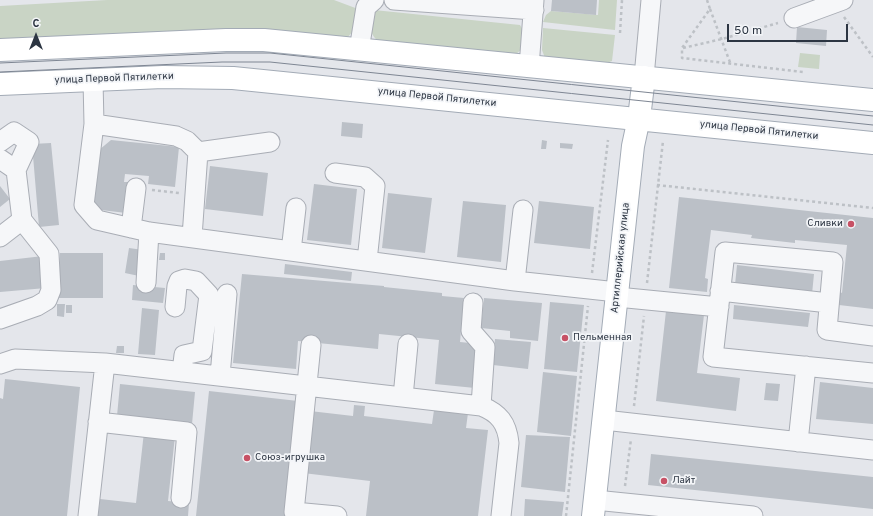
<!DOCTYPE html>
<meta charset="utf-8">
<style>
body{margin:0}
#map{position:relative;width:873px;height:516px;overflow:hidden;background:#e4e6eb;font-family:Overpass,sans-serif}
canvas{display:block}
.north{position:absolute;left:16px;top:16px;width:40px;height:40px;-webkit-text-stroke:3px #f3f5f8;paint-order:stroke;rotate:0deg;font-size:11px;font-weight:700;line-height:16px;text-align:center;color:#2c3542}
.north::after{content:'';display:block;margin:auto;width:14px;height:18px;background:#2c3542;clip-path:polygon(50% 0,100% 100%,50% 72%,0 100%)}
.scale{position:absolute;left:727px;top:24px;width:121px;height:18px;box-sizing:border-box;border:2px solid #2c3542;border-top:0;padding-left:5px;font-size:12px;line-height:14px;white-space:nowrap;color:#2c3542;-webkit-text-stroke:3px #f3f5f8;paint-order:stroke}
</style>
<div id="map">
<canvas width="873" height="516"></canvas>
<div class="north">С</div>
<div class="scale">50 m</div>
</div>
<script>
const ctx = document.querySelector('canvas').getContext('2d');
ctx.lineJoin = 'round';
function paint(path, color) { ctx.fillStyle = color; ctx.fill(path, 'evenodd'); }
function stroke(path, color, width, dash) { ctx.strokeStyle = color; ctx.lineWidth = width; ctx.lineCap = dash ? 'butt' : 'round'; ctx.setLineDash(dash || []); ctx.stroke(path); }
function drawText(font, color, halo, rows, align = 'center') {
  ctx.font = font + ' Overpass,sans-serif'; ctx.lineWidth = 3.5; ctx.setLineDash([]); ctx.textBaseline = 'middle'; ctx.strokeStyle = halo; ctx.fillStyle = color; for (const [text, x, y, turn = 0] of rows) {
    ctx.save(); ctx.translate(x, y); ctx.rotate((+turn || 0) * Math.PI / 180); ctx.textAlign = isNaN(turn) ? turn : align; if (halo) ctx.strokeText(text, 0, 0); ctx.fillText(text, 0, 0); ctx.restore();
  }
}
paint(new Path2D(`
 M107,0H334L358,9C356,20 356,32 346,38L0,39V6Z
 M599,0H617L615,30L543,22L546,15L551,11L598,15Z
 M374,10L520,25L524,32L521,50L512,57L382,43C367,36 371,24 374,10Z
 M543,28L615,35L612,61L604,64L545,58L542,50Z
 M800,53L820,55L819,69L798,67Z`), '#c9d4c5');
paint(new Path2D(`
 M552,0H597L596,15L551,11Z
 M797,27L827,30L826,46L796,43Z
 M342,122L363,124L362,138L341,136Z
 M111,140L179,147L175,187L148,184L149,176L125,174L124,182H129L126,213L93,209L99,150Z
 M542,140L547,141L546,149H541Z
 M51,143L59,225L39,227L32,144Z
 M560,143L573,144L572,149L560,148Z
 M210,166L268,173L263,216L205,209Z
 M314,184L357,189L351,245L307,240Z
 M0,186L10,199L0,207Z
 M388,193L432,198L425,253L382,248Z
 M679,197L873,218V309L839,305L840,292L842,293L847,245L795,240V243L751,238L752,235L711,230L705,278L708,279L707,292L669,288Z
 M463,201L506,205L501,262L457,257Z
 M539,201L594,207L590,249L534,243Z
 M129,248L143,250L139,276L125,273Z
 M60,253H103V298H59Z
 M160,253H165V260H159Z
 M43,256L46,288L0,292V261Z
 M285,264L352,272L351,281L284,274Z
 M737,265L814,274L812,294L735,285Z
 M242,274L384,286V287L442,293V296L464,298L460,342L480,344L475,388L435,384L439,340L379,334L378,349L298,341L296,369L233,363Z
 M133,285L165,288L163,303L132,300Z
 M484,298L542,303L538,341L510,338V331L481,328Z
 M550,302L584,305L577,372L544,369Z
 M57,304H65L64,317L57,316Z
 M66,305H72V313H66Z
 M734,305L810,313L808,327L733,319Z
 M142,308L159,310L155,355L138,354Z
 M666,311L704,315L697,373L740,378L736,411L656,401Z
 M495,339L531,342L528,369L493,365Z
 M117,346H124V353H116Z
 M543,372L577,376L571,436L537,432Z
 M5,379L80,387L67,516H0V398L3,399Z
 M820,382L873,388V424L816,419Z
 M766,383L780,384L778,401L764,400Z
 M120,384L195,392L192,424L117,416Z
 M209,391L298,401L286,516H196Z
 M354,405L365,406L364,416L432,424L434,410L468,413L466,428L488,430L478,516H366L370,481L303,473L310,411L353,416Z
 M144,432L175,436L168,501L189,503L188,516H98L100,499L136,503Z
 M526,435L570,437L565,492L521,487Z
 M651,454L873,477V509L648,485Z
 M525,499L564,502L562,516H524Z`), '#bbc0c7');
const minor = new Path2D(`
 M394,0L534,10
 M794,18L843,0
 M359,50L366,7L374,0
 M529,67L534,0
 M644,77L651,0
 M93,80L94,124L84,205L97,220L149,232L515,281L617,292
 M94,124L176,136L187,141L198,152
 M0,142L14,132L29,142L16,170
 M0,159L16,170L22,220L49,254L51,290L47,300L37,306L0,319
 M335,173L365,177L375,186L367,261
 M131,228L136,188
 M0,237L22,220
 M192,237L198,152L270,142
 M291,251L296,208
 M515,281L523,210
 M146,283L149,232
 M720,291L829,303
 M617,297L719,307
 M473,303L471,331L485,347L481,406
 M175,307L177,286L179,281L185,279L196,281L209,295L202,351L184,355L182,372
 M873,336L827,330L833,262L725,252L713,357L873,373
 M311,345L294,512L337,516
 M0,364L15,359L105,363L481,406C499,413 507,423 509,443L501,516
 M220,376L227,294
 M403,397L408,344
 M604,420L873,450
 M98,422L187,432L181,498
 M798,442L806,366
 M595,500L753,516
 M88,516L105,363`);
const major = new Path2D(`
 M0,50L226,40H264L873,100
 M0,84L163,77L233,78L873,143
 M593,516L633,146L639,118L644,77`);
stroke(minor, '#a9adb5', 21);
stroke(major, '#a3abb6', 24);
stroke(new Path2D(`
 M707,0L710,9L682,48V58L803,72
 M710,9L731,65
 M844,17L873,57
 M620,33L622,0
 M683,48L722,39L778,23
 M657,185L873,208
 M152,190L179,193
 M592,273L608,140
 M647,283L663,141
 M634,406L644,316
 M625,486L631,439
 M566,516L588,306`), '#bdc1c6', 2.5, [3, 3]);
stroke(minor, '#f6f7f9', 19);
stroke(major, '#fff', 22);
stroke(new Path2D(`
 M0,63L226,53H270L873,116
 M0,72L222,62H270L873,125`), '#7e8693', 1);
for (const [x, y, r, color] of [
 [851,224,4,"#c75165"],
 [565,338,4,"#c75165"],
 [247,458,4,"#c75165"],
 [664,481,4,"#c75165"]
]) { const dot = new Path2D(); dot.arc(x, y, r, 0, 2 * Math.PI); ctx.fillStyle = color; ctx.fill(dot); stroke(dot, '#f3f5f8', 1.5); }
drawText('10px', '#2c3542', '#f3f5f8', [
 ["улица Первой Пятилетки",114,79,-2],
 ["улица Первой Пятилетки",437,98,6],
 ["улица Первой Пятилетки",759,131,6],
 ["Артиллерийская улица",621,258,-84]
]);
drawText('10px', '#2c3542', '#f3f5f8', [
 ["Сливки",843,224,"right"],
 ["Пельменная",573,338],
 ["Союз-игрушка",255,458],
 ["Лайт",672,481]
], 'left');
</script>
